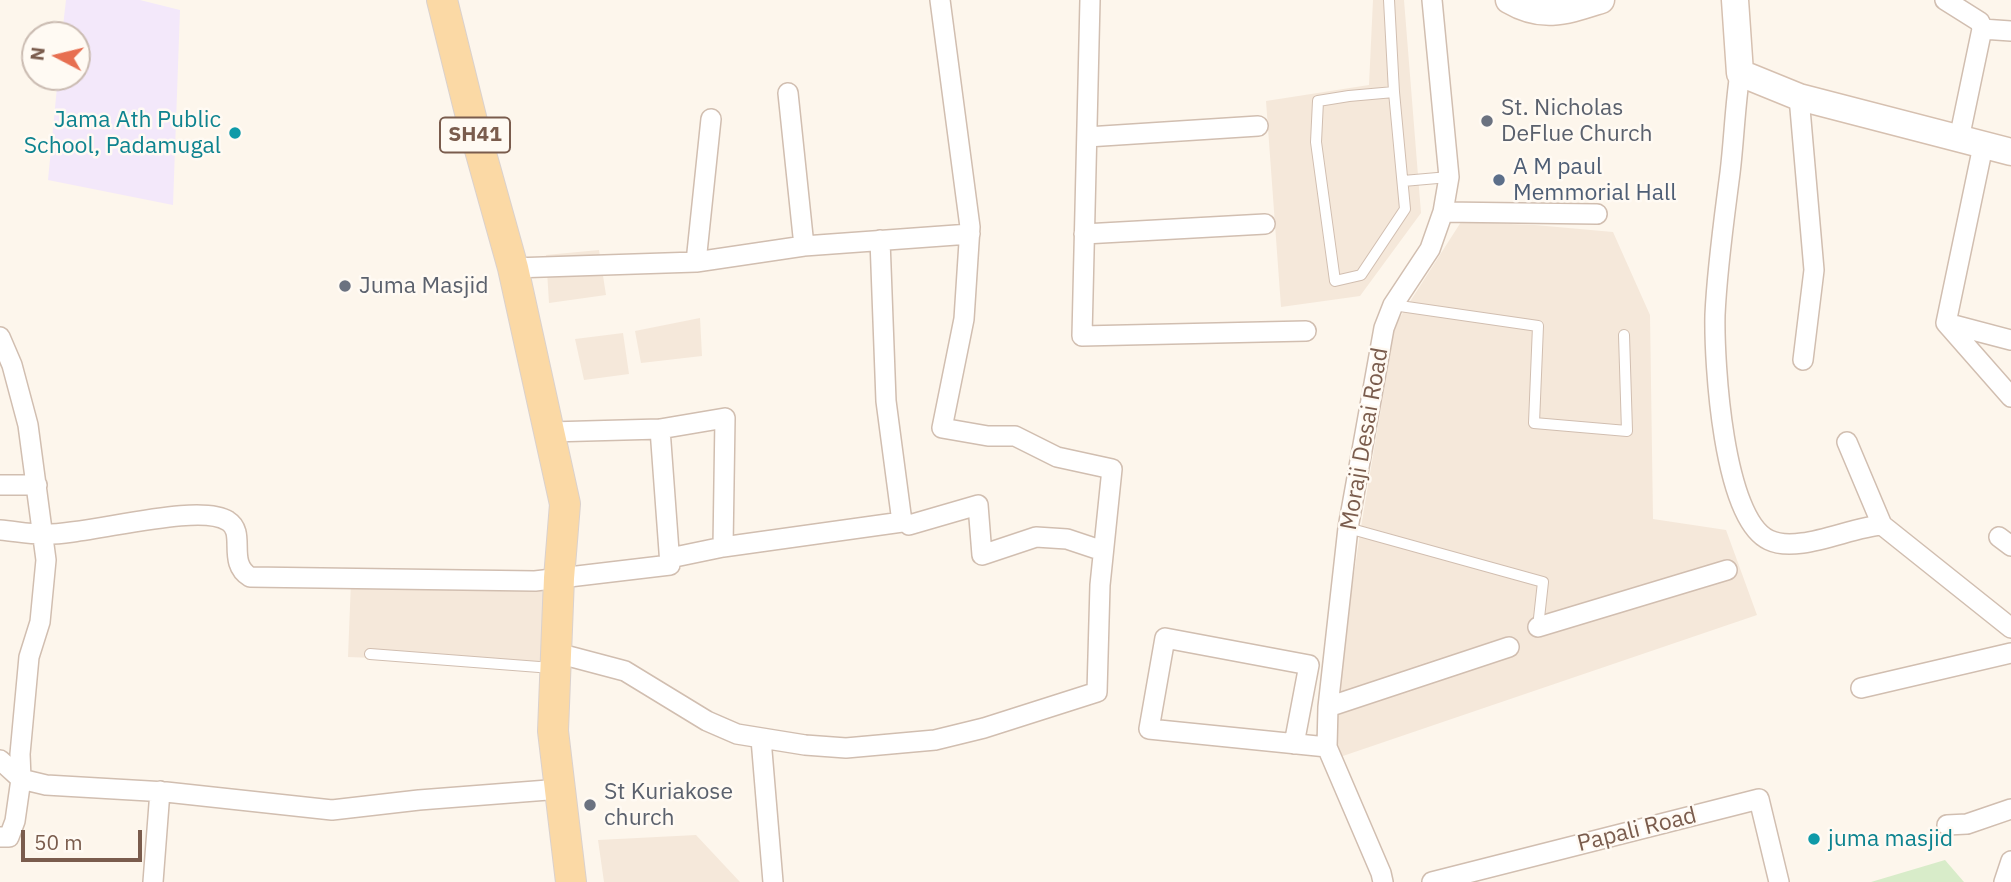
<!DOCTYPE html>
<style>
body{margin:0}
#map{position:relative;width:2011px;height:882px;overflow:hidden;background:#fdf6ec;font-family:"IBM Plex Sans",sans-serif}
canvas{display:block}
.north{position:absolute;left:21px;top:21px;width:70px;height:70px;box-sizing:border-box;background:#fffaf3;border:2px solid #cabbb1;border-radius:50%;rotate:277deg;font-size:19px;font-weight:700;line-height:28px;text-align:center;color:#7a5c4d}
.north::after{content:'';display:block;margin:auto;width:24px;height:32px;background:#e76f51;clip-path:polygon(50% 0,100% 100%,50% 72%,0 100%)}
.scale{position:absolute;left:21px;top:830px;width:121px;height:32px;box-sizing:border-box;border:4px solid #7a5c4d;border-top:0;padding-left:9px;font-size:21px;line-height:24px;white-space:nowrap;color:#7a5c4d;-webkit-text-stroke:5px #fffaf3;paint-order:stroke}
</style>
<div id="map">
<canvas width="2011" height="882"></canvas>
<div class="north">N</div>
<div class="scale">50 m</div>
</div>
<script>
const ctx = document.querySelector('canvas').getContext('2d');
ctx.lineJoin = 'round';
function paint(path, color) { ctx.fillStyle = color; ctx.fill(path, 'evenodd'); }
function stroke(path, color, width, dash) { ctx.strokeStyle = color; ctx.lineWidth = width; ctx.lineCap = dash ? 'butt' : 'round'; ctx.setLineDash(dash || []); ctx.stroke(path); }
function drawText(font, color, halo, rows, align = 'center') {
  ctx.font = font + ' "IBM Plex Sans",sans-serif'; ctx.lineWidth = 5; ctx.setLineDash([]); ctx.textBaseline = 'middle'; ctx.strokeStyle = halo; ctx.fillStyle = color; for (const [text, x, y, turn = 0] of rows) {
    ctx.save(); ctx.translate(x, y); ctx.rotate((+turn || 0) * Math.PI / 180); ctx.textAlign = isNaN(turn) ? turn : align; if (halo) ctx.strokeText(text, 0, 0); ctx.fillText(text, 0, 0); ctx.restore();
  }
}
paint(new Path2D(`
 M1373,0H1404L1421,213L1360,296L1281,307L1266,101L1369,85Z
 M1461,222L1535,225L1613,232L1650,315L1653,519L1726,530L1757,615L1340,757L1333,712L1362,521L1395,325Z
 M599,250L606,295L549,303L546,255Z
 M700,318L702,356L641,363L635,331Z
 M623,333L629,374L584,380L575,339Z
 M351,581L554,589L550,665L348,657Z
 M696,835L740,882H604L598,840Z`), '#f5e8da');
paint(new Path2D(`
 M66,0H140L180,10L173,205L48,180L58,77H77V35H62Z`), '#f3e8fa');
paint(new Path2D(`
 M1945,860L1964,882H1871Z`), '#d8ecc9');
const lane = new Path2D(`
 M1389,0L1394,92L1405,209L1361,275L1335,281L1316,142L1318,101L1349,96L1394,92
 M1403,181L1449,177
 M1393,305L1538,326L1534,423L1627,431L1624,335
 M1348,528L1543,582L1538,627
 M370,654L552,668`);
const street = new Path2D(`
 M1090,0L1082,336L1306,331
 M1945,0L1980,22L1982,29L1959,139
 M1982,29L2011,31
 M1740,73C1735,106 1734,140 1730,173C1724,220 1717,268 1715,315C1714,362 1723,519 1769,540C1798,554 1850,527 1882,525L2011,628
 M788,93L804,246
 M1799,97L1814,270L1803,360
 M1087,137L1258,126
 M1983,146L1946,323L2011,397
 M1443,212L1597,214
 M1084,234L1265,224
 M696,262L711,119
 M513,268L696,262L804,246L970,234
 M1946,323L2011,340
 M0,337L12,365L28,425L46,560L40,622L29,657L20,754L21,779L15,821L9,837H0
 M550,432L660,429L725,418L723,547L902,522L886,401L880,240
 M1847,442L1882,525
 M0,485H37
 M909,525L978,505L982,555L1036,537L1067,539L1103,551
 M0,530C14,531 28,534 42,534C82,537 198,501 228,521C247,533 226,562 250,577L535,581L670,565L660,429
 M1999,537L2011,546
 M670,558L723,547
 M1538,627L1727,570
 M557,653L625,671L707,721L737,734L805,745L846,748L935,740L984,728L1097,692L1100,585L1112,469L1057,457L1015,436H988L942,428L964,319L970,227L940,0
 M1861,688L2011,653
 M1328,707L1509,647
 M761,739L773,882
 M1294,744L1309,665L1165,638L1149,729L1327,747
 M0,760L21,779L46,785L166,792L332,810L419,800L561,789
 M1947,825L1967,824L2011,809
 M153,882L160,791
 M1383,882L1381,873L1327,747L1328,707L1348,528L1384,328L1393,305L1430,249L1443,212L1449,177L1432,0
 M1432,882L1759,799L1779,882
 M2004,882L2011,861`);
const secondary = new Path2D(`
 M1509,0C1543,20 1566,11 1601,0
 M1735,0L1740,73L1799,97L2011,152`);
const primary = new Path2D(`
 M442,0L473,125L513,268L565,504L559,578L553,731L571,882`);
stroke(lane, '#d1beb0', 12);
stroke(street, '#d1beb0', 22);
stroke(secondary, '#d6c0b0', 29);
stroke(primary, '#dad1cd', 32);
stroke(lane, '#fff', 10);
stroke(street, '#fff', 19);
stroke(secondary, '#fff', 26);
stroke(primary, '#fbd9a5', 30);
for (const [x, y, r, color] of [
 [1487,121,7,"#6b7280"],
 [235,133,7,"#0f9aa8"],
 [1499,180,7,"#5c6f8a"],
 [345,286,7,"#6b7280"],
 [590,805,7,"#6b7280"],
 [1814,839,7,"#0f9aa8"]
]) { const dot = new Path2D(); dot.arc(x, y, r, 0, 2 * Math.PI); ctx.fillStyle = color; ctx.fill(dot); stroke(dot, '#fffaf3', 2.5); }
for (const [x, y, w] of [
 [475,135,70]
]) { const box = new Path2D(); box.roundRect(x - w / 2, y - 17.5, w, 35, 5); ctx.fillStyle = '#fffaf3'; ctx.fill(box); stroke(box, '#7a5c4d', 2); }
drawText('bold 21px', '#7a5c4d', null, [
 ["SH41",475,135]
]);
drawText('23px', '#5b616d', '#fffaf3', [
 ["St. Nicholas",1501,108],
 ["DeFlue Church",1501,134],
 ["Juma Masjid",359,286],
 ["St Kuriakose",604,792],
 ["church",604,818]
], 'left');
drawText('23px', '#0d838f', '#fffaf3', [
 ["Jama Ath Public",221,120],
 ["School, Padamugal",221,146],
 ["juma masjid",1828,839,"left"]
], 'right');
drawText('23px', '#4e5e75', '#fffaf3', [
 ["A M paul",1513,167],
 ["Memmorial Hall",1513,193]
], 'left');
drawText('23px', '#7a5c4d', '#fffaf3', [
 ["Moraji Desai Road",1365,439,-80],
 ["Papali Road",1637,830,-14]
]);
</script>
